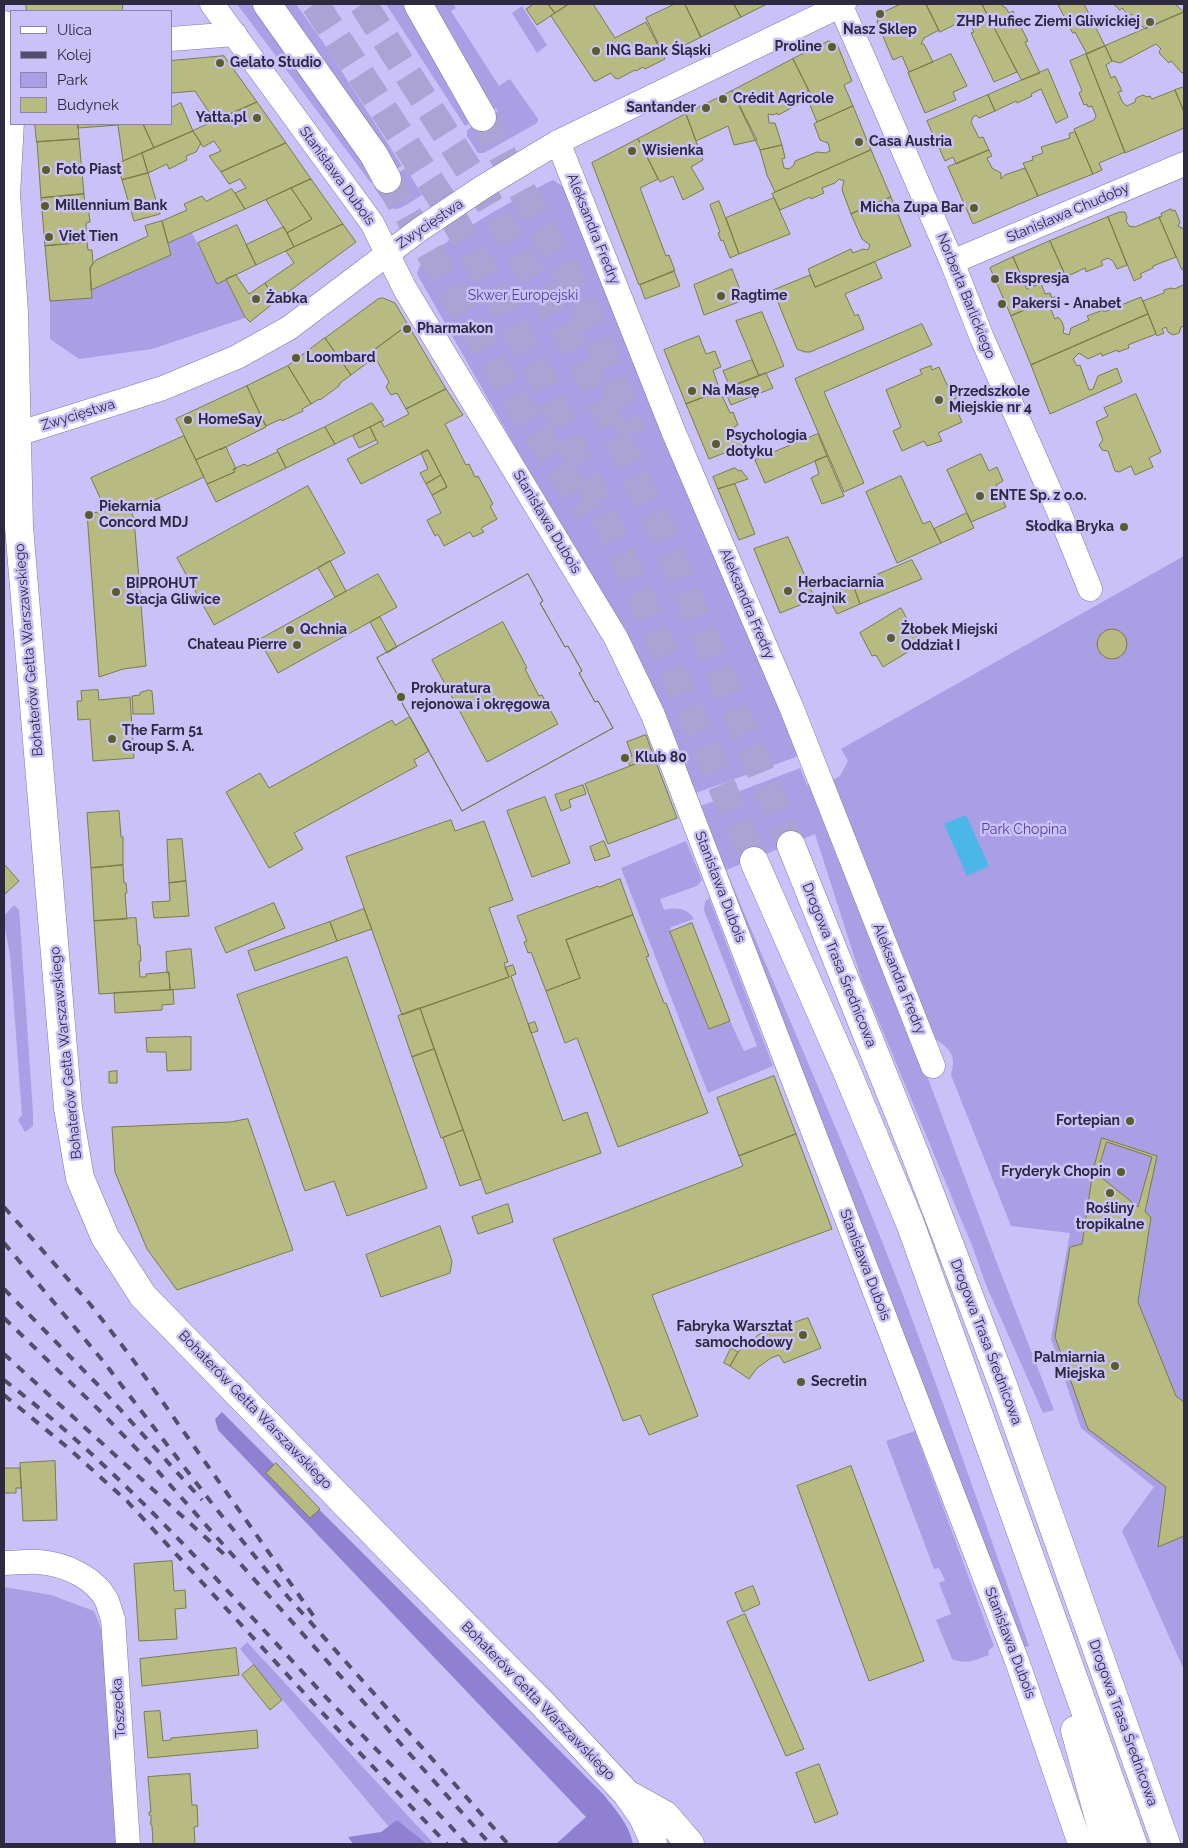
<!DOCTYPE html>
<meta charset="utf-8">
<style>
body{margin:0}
#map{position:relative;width:1188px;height:1848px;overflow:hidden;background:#c9c1f8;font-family:Raleway,sans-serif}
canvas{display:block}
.frame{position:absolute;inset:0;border:5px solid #2d293f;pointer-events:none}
.legend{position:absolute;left:10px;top:10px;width:162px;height:115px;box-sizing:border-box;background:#c9c1f8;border:1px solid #8b84ae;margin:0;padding:6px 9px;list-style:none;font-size:15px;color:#2d293f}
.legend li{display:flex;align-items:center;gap:10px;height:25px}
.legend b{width:25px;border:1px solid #8b84ae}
</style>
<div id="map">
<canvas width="1188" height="1848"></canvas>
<div class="frame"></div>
<ul class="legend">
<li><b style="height:6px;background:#fff"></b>Ulica</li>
<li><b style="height:6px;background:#534e6c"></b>Kolej</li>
<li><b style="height:14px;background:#aa9fe5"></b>Park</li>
<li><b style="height:14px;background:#b7ba81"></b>Budynek</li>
</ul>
</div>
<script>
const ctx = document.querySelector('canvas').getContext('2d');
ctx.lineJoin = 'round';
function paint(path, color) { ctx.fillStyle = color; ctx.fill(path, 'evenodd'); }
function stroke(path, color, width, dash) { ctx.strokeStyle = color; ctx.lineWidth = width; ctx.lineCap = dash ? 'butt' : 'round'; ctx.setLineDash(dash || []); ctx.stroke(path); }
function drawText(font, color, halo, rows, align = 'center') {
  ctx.font = font + ' Raleway,sans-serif'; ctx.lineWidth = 5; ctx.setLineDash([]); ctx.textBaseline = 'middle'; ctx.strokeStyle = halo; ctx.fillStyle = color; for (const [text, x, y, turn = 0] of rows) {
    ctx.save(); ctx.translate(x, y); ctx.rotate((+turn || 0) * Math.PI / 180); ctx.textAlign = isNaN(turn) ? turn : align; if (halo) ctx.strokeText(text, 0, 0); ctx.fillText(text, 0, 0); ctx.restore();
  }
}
paint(new Path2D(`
 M237,4H257L380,178L371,183Z
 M278,4H296L325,45L402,166L396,169Z
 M386,4H407L471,122L465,126Z
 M429,4H453L456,8L451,11L499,86L510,79L538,119L537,123L484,153H478L467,136V130L498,111L496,108L491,111Z
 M522,6L547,45L537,53L512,13Z
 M406,168L422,195C394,212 394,218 374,187Z
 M553,180L569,191L801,750L796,757L693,794L604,603L417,274C420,249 528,192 553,180Z
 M192,233L217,283L226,279L245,318L152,349L79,359L50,339V301L92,297L91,290L171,255L168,243Z
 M1184,556V1670L1122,1531L1154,1487L1081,1428L1051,1339L1070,1233L1011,1226L951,1075C957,1055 950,1049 934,1038L833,780L840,776L848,761L841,749Z
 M800,768L807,785L814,783L919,1054L990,1245L1054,1410L1043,1413L986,1285L973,1248L862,981L815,834L726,870C785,1011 848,1151 903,1295C947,1411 987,1529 1029,1646L1021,1648L699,808L701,806Z
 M686,841L702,880L697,886L660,899L664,910C676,907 687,908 694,919L671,927L670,932L709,1029L730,1021L744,1051L757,1046L704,910L705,902L709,898L773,1066L708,1093L621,868Z
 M14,905L19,910L20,922L33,1113V1126L25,1132L18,1120L22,1115L10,955C8,941 4,930 4,916Z
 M915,1431L994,1646L988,1651L989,1655C975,1660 966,1665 952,1659L936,1620L951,1614L939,1583L945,1580L939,1568L934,1569L886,1441Z
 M4,1587L51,1595L94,1611L105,1638L116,1844H4Z
 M247,1642L434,1844H427L397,1820L389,1827L240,1649Z`), '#aa9fe5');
paint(new Path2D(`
 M222,1412L603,1794C615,1809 629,1824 633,1844H556L586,1817L218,1430L215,1419Z
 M397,1820L427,1844H353L348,1837L381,1832Z`), '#8f80d1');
paint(new Path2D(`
 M966,815L989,866L967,876L944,824Z`), '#4ab7e8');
const building = new Path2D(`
 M26,4H123L122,11H27Z
 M529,4H548L555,13L537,25L526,9L531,6Z
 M548,4H569L555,13Z
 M569,4H593L615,38L646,22L665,59L645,69L643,67L636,71L635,70L618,79L615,78L611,73L596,81H594L551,16Z
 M675,4H685L701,37L664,56L646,18Z
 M685,4H734L741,17L701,37Z
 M734,4H767L741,17Z
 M901,4H926L939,30L924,38L921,44H924L933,62L909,72L902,56L893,60L877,22L880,14Z
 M926,4H982L1017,72L994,82L971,33L974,32L972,28L974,27L970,20H964L940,32Z
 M982,4H1003L1002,6L1006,8L1009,13L1013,11L1028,41L1025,42L1040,73L1022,80Z
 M1058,4H1084L1105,46L1087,54L1075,32L1073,33Z
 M1114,4H1175L1184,12L1145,29L1131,14L1129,16L1122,8L1120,10Z
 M1184,12V72L1182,73L1171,61L1169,63L1160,54L1159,51L1161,49L1156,44L1120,63L1112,61L1105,46Z
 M829,41L837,44L852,81L844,85L853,106L817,122L809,103L813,95L809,91L793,59Z
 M1105,46L1112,61L1106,65L1111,78L1115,76L1122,91L1118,92L1123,103L1127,106L1135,102L1136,98L1143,95L1147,97L1150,96L1152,99L1175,90L1184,112V128L1125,153L1086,54Z
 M951,54L967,86L953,92L956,100L925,113L908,73Z
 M1086,54L1125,152L1099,163L1102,170L1093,174L1074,129L1094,120L1096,116L1092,106L1088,107L1087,104L1084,105L1079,93L1082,91L1070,61Z
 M224,56L257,102L215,121L195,91L171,93V61Z
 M793,59L809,91H807L805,99L798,102L799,104L778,115L777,113L773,115L768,114L769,123H775L782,145L760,150L732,91Z
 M1048,69L1068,117L1056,123L1041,89L1031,94L1032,96L1017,103L1016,101L995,111L988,95Z
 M1184,87V112L1175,90Z
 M732,91L757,140L734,145L728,126L696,141L686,114Z
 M988,95L995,111L979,118L976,115L973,117L971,122L979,138L983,137L989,150L956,164L953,157L945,161L927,121Z
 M257,102L286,143L221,172L209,156L221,151L214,141L203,147L193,131Z
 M181,103L193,131L154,148L143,124H171V108Z
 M853,106L871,150L775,192L767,175L760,150L782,145L785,158L782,159L784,168L789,169L794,165L795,161L817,152L825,153L830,151L828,143L820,140L814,124Z
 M686,114L703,160L691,167L704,189L683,200L673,176L660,182L638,139Z
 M35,124H78L79,139L37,142Z
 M78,124H117L118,125L78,128Z
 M126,124H143L154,148L123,161L118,125Z
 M193,131L201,143L196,152L186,156L187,160L169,169L167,164L148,173L142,153Z
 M1075,132L1093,174L1038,196L1023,163L1033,160L1032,157L1043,153L1041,147L1070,138L1069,134Z
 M79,139L84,194L41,198L37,142Z
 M638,139L658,179L640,188L666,256L669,255L675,271L639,285L592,163Z
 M286,143L311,179L245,209L235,193L246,188L240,179L229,184L221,172Z
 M871,150L891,197L851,214L842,190L844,181L839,179L835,183L822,188L824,193L811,199L810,197L780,210L772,194Z
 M989,150L992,156L987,158L992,168L1001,173V179L1005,175L1025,168L1038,196L973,224L948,167Z
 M142,153L148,173L122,180L117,164Z
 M148,173L160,214L134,221L122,180Z
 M311,179L343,224L294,247L287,233L312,219L291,188Z
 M291,188L312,219L287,233L266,200Z
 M232,189L245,209L168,243L162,221L187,210L184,204L202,196L206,201Z
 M84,194L85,206H88L90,222L86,223L87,242L45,246L41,198Z
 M891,197L911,246L815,287L808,269L851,249L853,253L863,249L868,250L870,245L862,239L851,214Z
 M774,198L790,234L739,254L726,218Z
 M719,201L739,254L730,258L723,240L721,241L718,233L720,232L710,205Z
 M1171,209L1172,211L1175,210L1180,222L1178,226L1184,229V269L1182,270L1159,217L1162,216L1161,214Z
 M1120,212H1125L1127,217L1126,221L1129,226L1135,227L1159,217L1176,257L1153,266V268L1140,274L1142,277L1134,281L1108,217Z
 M1108,217L1127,265L1117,269L1113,261L1108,258L1101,261L1103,265L1086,272L1085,268L1066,277L1050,241Z
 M162,221L171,255L91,290L90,268L96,260L148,236L145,226Z
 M343,224L356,242L276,301L265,283L294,263L286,251Z
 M237,225L256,265L217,284L198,243Z
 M284,227L294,247L256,265L246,245Z
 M1050,241L1066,277L1062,279L1060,275L1027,289L1013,257Z
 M87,242L88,250H92L93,263L90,268L92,298L50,301L45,246Z
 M1013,257L1027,289L1041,283L1045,294L1050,293L1052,298L1011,316L990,268Z
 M875,262L882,278L845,294L855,316L858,314L864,329L810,352H805L797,349L773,290L810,275L815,287Z
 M732,269L744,300L704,315L694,285Z
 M674,271L680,286L645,299L640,285Z
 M236,275L249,294L265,283L276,301L250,322L245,317L226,279Z
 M1184,285V326L1181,327L1179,333L1173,335L1168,332L1166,327L1162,329L1164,333L1157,336L1143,301L1164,293V290L1171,288L1174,289Z
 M1055,297L1058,303L1050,307L1055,319L1058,317L1062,322L1064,328L1063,333L1069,335L1071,328L1089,320L1087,316L1103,310L1104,312L1141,297L1148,314L1031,365L1011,316Z
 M383,298L395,303L408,325L367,355V363L351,375L325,338L378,299Z
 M762,312L784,366L759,376L736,321Z
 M1148,314L1156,334L1128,345L1129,348L1118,352L1117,350L1102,356L1101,353L1088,359L1079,353L1073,359L1077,366L1080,365L1089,390L1093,389L1098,376L1117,368L1122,382L1050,414L1031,365Z
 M922,324L932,345L824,392L864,483L844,492L795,379Z
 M408,325L446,389L406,409L397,393L391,395L386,387L389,382L372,352Z
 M699,336L706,354L715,351L721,367L713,370L720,391L686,404L664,350Z
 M325,338L351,375L340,383L339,386L320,400L319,399L311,404L288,366Z
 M752,360L759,376L730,387L723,371Z
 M288,366L311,404L302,409L303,411L282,421L281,419L266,426L247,386Z
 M931,366L932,370L939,367L949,389L953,388L957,398L954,399V404L962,422L938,433L942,441L927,446L924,441L902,451L893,431L901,427L886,390L922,374L920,370Z
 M766,373L773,388L731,405L724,389Z
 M247,386L266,427L220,450V449L196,460L176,419Z
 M446,389L463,415L445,424L466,465L469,464L475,477L478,476L493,504L490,506L497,519L481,528L484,532L473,537L470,532L444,546L438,534L435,536L427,520L441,513L432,495L447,487L428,450L361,484L347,459L378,443L370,427L381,421L384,427L409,414L406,409Z
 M720,391L730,413L733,412L738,425L734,427L742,446L709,459L686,404Z
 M1136,394L1161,452L1149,458L1153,467L1135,475L1131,466L1119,472L1115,471L1108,451L1102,450L1099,445L1103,440L1096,422L1108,416L1104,408Z
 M372,403L384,420L335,444L325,427Z
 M325,427L335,444L286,468L277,450Z
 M370,427L376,440L359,448L353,436Z
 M818,434L827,456L765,483L755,460Z
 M184,436L204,477L131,511L134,519L146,666L123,669L99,677L87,513L103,512L102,502L91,478Z
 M226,447L236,469H233L235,472L207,484L196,460Z
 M428,450L441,475L426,484L420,473L428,469L421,453Z
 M278,452L286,468L216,502L207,484L235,472L233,469L245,464L247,466Z
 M981,454L989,471L997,467L1003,481L996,485L1006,507L971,522L947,470Z
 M827,456L844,496L822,504L811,478L819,474L815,461Z
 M735,468L739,471L741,470L748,479L718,489L713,477Z
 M441,475L447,487L432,495L426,484Z
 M901,476L923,524L930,521L941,543L897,563L866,492Z
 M735,484L755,534L739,540L718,489Z
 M308,486L345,553L214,625L177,558Z
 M967,513L974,528L941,543L934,529Z
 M788,537L815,599L780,613L754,549Z
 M912,560L922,579L860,604L853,585Z
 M330,561L346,591L335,597L318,568Z
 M378,574L397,607L278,673L259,640Z
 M528,574L543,601L540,603L565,647L568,646L582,671L579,673L595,702L598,701L613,728L462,811L377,658ZM503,622L527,668L525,669L539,696L542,695L558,724L487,762L432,660Z
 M528,574L543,601L540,603L565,647L568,646L582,671L579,673L595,702L598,701L613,728L462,811L377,658Z
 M853,585L860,604L837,614L827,596Z
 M901,608L921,644L883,667L876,655L872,656L860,633Z
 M380,617L397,647L387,653L370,622Z
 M1097 644a15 15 0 1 1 30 0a15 15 0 1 1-30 0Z
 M98,690L99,700L130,697L134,758L93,761L90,719L78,720L77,701H82L81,691Z
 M149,690L152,691L154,714H133L132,696L140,695V693Z
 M410,717L429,751L414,760L417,766L294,833L303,849L269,868L226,792L260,773L269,788L392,720L395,725Z
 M646,735L654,757L630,766L627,758L632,756L627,742Z
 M654,757L677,818L608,844L585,784Z
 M583,785L586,794L569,800L571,807L561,811L555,795Z
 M545,797L570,863L532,877L507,811Z
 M119,811L121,837H123V865L91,868L87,813Z
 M451,820L455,831L484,821L513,900L489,908L508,962L504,963L509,977L402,1015L346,857Z
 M182,839L186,881L169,883L167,840Z
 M604,841L610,856L595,861L590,847Z
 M4,864L19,881L4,895Z
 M123,865L124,883H126L127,893H125L127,919L94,921L91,868Z
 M620,879L633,915L566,940L580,978L546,991L531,952L528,953L524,942L527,941L517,916L598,886L599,887Z
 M186,881L189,916L154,918L152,902L170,901L169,883Z
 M274,903L285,928L226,953L215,928Z
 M364,909L372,929L337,941L330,922Z
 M633,915L649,956L646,957L664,1003H666L708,1113L618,1147L577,1038L565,1043L546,991L580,978L566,940Z
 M136,918L138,945H140L141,961H139L140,977H146V974L169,972L170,990L99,994L94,921Z
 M330,922L337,941L255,971L248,951Z
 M692,923L730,1021L709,1029L670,932Z
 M191,949L195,988L170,990L169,972L167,973L166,952Z
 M347,957L427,1188L347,1216L334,1181L305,1191L237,995Z
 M513,965L516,974L511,976L563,1121L587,1112L601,1153L486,1194L420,1008L509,977L505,968Z
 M173,990L174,1004L162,1005V1010L115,1013L114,993Z
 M420,1008L434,1049L412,1057L398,1016Z
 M535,1022L538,1031L531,1033L528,1024Z
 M191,1037V1070L167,1071L166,1052H147L146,1038Z
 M434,1049L463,1130L441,1138L412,1057Z
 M117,1071V1083H109V1072Z
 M774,1076L796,1134L739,1156L717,1098Z
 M248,1119L293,1250L177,1290L147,1249L115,1172L112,1127L230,1122Z
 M463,1130L481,1179L460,1186L443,1138Z
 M796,1134L832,1229L652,1295L698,1416L649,1435L640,1415L623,1421L553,1239L743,1166L739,1156Z
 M1102,1138L1157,1156L1145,1212L1151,1217L1138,1302L1176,1396L1184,1402V1536L1158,1547L1166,1487L1088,1429L1055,1337L1070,1247L1082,1244L1093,1171Z
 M1107,1142L1152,1157L1138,1207L1097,1174Z
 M508,1204L513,1222L478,1234L472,1217Z
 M440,1226L452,1261L450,1273L381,1297L366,1255Z
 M808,1318L821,1348L784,1363L779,1355L771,1358L757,1368L749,1379L730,1366L738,1352L758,1335Z
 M731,1348L738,1352L730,1366L724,1363Z
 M55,1461L57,1520L23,1521L20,1463Z
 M276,1463L320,1509L310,1518L266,1473Z
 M851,1466L924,1661L869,1681L797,1486Z
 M4,1468H20L21,1488H16V1493H4Z
 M172,1561L174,1591L185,1590L186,1608L175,1609L177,1639L139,1641L134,1564Z
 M753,1586L760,1604L743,1612L735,1593Z
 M745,1614L804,1749L786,1756L727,1622Z
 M236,1648L239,1675L142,1686L140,1659Z
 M254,1665L282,1700L270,1710L242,1675Z
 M160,1711L163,1741L171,1740V1738L257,1730L258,1748L148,1758L144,1712Z
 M819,1764L838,1814L815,1823L796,1773Z
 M190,1774L192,1805H197L198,1826L194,1827L195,1844H153L152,1826L150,1823H151V1815H149V1812H151L148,1777Z`);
paint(building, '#b7ba81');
stroke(building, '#7a7c45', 1);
stroke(new Path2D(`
 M315,4L449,210L542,378L641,597L754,861
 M363,4L476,181L580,357L662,533L791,845
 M482,117L582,301L609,366L632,434
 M387,179L512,394L588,513`), '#aaa3d3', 28, [28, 14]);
const minor = new Path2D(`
 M212,4L372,223L405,289L616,638L653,715L1017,1661L1080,1844
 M840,4L952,262L982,338L1059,512L1090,589
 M171,39L235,34
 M558,142L674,433L792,709L933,1066
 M952,262L1184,164
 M17,434L163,388L237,357L289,328L419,230L483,187L558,142L844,4
 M4,1563C15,1563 27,1561 39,1562C64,1564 95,1577 107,1601C109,1607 111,1613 113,1619L128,1844`);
const major = new Path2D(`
 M267,4L374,155L387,179
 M418,4L482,117
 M4,25L10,121L6,195L14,312L19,527L68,1108L80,1178L105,1237L143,1296L405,1565L542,1703L627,1794L643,1817L652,1837L653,1844
 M791,845L915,1154L1003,1385L1166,1844
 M754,861L845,1067L910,1223L1133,1844
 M1075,1730L1106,1844
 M631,1796L665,1815L690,1844`);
stroke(minor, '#7f77aa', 25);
stroke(major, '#7f77aa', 29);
stroke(minor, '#fff', 24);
stroke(major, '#fff', 28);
stroke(new Path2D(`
 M4,1207L90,1304L131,1357L315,1618
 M4,1243L103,1361L214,1506L288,1597L508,1844
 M4,1289L99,1386L202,1500
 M4,1318L99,1410L155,1468L490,1844
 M4,1354L226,1556
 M4,1380C117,1467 211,1573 308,1678C360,1734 415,1788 467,1844
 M4,1395L67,1447L127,1501L354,1747L447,1844`), '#534e6c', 4, [9, 9]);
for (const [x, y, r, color] of [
 [880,14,5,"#5a5c29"],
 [1150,22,5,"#5a5c29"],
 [832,47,5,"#5a5c29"],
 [596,51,5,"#5a5c29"],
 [220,63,5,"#5a5c29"],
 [723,99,5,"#5a5c29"],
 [706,108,5,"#5a5c29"],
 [257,118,5,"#5a5c29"],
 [859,142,5,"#5a5c29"],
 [632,151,5,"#5a5c29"],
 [46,170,5,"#5a5c29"],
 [45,206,5,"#5a5c29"],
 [974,208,5,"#5a5c29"],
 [49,237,5,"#5a5c29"],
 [995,279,5,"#5a5c29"],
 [721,296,5,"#5a5c29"],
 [256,299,5,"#5a5c29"],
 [1002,304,5,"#5a5c29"],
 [407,329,5,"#5a5c29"],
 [296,358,5,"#5a5c29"],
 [692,391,5,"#5a5c29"],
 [939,400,5,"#5a5c29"],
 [188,420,5,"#5a5c29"],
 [716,444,5,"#5a5c29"],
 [980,496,5,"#5a5c29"],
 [89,515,5,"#5a5c29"],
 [1124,527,5,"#5a5c29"],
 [788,591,5,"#5a5c29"],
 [116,592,5,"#5a5c29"],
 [290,630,5,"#5a5c29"],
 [891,638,5,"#5a5c29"],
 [297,645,5,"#5a5c29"],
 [401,697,5,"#5a5c29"],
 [112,739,5,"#5a5c29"],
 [625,758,5,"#5a5c29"],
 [1130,1121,5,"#5a5c29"],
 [1121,1172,5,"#5a5c29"],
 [1110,1193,5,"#5a5c29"],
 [803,1335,5,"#5a5c29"],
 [1115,1366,5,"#5a5c29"],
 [801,1382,5,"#5a5c29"]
]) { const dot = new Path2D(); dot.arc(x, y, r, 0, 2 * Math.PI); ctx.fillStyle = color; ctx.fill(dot); stroke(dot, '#c9c1f8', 2); }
drawText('bold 14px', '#2d293f', '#c9c1f8', [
 ["ZHP Hufiec Ziemi Gliwickiej",1140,22,"right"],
 ["Nasz Sklep",880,30,"center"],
 ["Proline",822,47,"right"],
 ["ING Bank Śląski",606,51],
 ["Gelato Studio",230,63],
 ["Crédit Agricole",733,99],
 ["Santander",696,108,"right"],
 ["Yatta.pl",247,118,"right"],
 ["Casa Austria",869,142],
 ["Wisienka",642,151],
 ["Foto Piast",56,170],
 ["Millennium Bank",55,206],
 ["Micha Zupa Bar",964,208,"right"],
 ["Viet Tien",59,237],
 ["Ekspresja",1005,279],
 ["Ragtime",731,296],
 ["Żabka",266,299],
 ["Pakersi - Anabet",1012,304],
 ["Pharmakon",417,329],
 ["Loombard",306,358],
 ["Na Masę",702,391],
 ["Przedszkole",949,392],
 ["Miejskie nr 4",949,408],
 ["HomeSay",198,420],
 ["Psychologia",726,436],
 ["dotyku",726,452],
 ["ENTE Sp. z o.o.",990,496],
 ["Piekarnia",99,507],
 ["Concord MDJ",99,523],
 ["Słodka Bryka",1114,527,"right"],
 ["Herbaciarnia",798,583],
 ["Czajnik",798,599],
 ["BIPROHUT",126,584],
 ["Stacja Gliwice",126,600],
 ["Qchnia",300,630],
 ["Żłobek Miejski",901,630],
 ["Oddział I",901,646],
 ["Chateau Pierre",287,645,"right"],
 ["Prokuratura",411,689],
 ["rejonowa i okręgowa",411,705],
 ["The Farm 51",122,731],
 ["Group S. A.",122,747],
 ["Klub 80",635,758],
 ["Fortepian",1120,1121,"right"],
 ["Fryderyk Chopin",1111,1172,"right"],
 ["Rośliny",1110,1209,"center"],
 ["tropikalne",1110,1225,"center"],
 ["Fabryka Warsztat",793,1327,"right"],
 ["samochodowy",793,1343,"right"],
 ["Palmiarnia",1105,1358,"right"],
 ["Miejska",1105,1374,"right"],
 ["Secretin",811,1382]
], 'left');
drawText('14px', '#2d293f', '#c9c1f8', [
 ["Stanisława Dubois",337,176,54],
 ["Stanisława Chudoby",1068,213,-23],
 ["Zwycięstwa",430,224,-34],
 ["Aleksandra Fredry",593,229,68],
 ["Norberta Barlickiego",966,296,68],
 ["Zwycięstwa",78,415,-17],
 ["Stanisława Dubois",547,522,59],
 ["Aleksandra Fredry",747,604,67],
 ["Bohaterów Getta Warszawskiego",29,650,-95],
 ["Stanisława Dubois",720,887,69],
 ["Drogowa Trasa Średnicowa",839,965,68],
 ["Aleksandra Fredry",899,979,68],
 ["Bohaterów Getta Warszawskiego",66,1053,-96],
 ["Stanisława Dubois",865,1265,69],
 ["Drogowa Trasa Średnicowa",986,1342,69],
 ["Bohaterów Getta Warszawskiego",255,1410,46],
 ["Stanisława Dubois",1010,1643,69],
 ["Bohaterów Getta Warszawskiego",538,1701,46],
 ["Toszecka",119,1708,-94],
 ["Drogowa Trasa Średnicowa",1123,1723,70]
]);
drawText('14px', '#593fa1', '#c9c1f8', [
 ["Skwer Europejski",523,296],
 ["Park Chopina",1024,830]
]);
</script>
